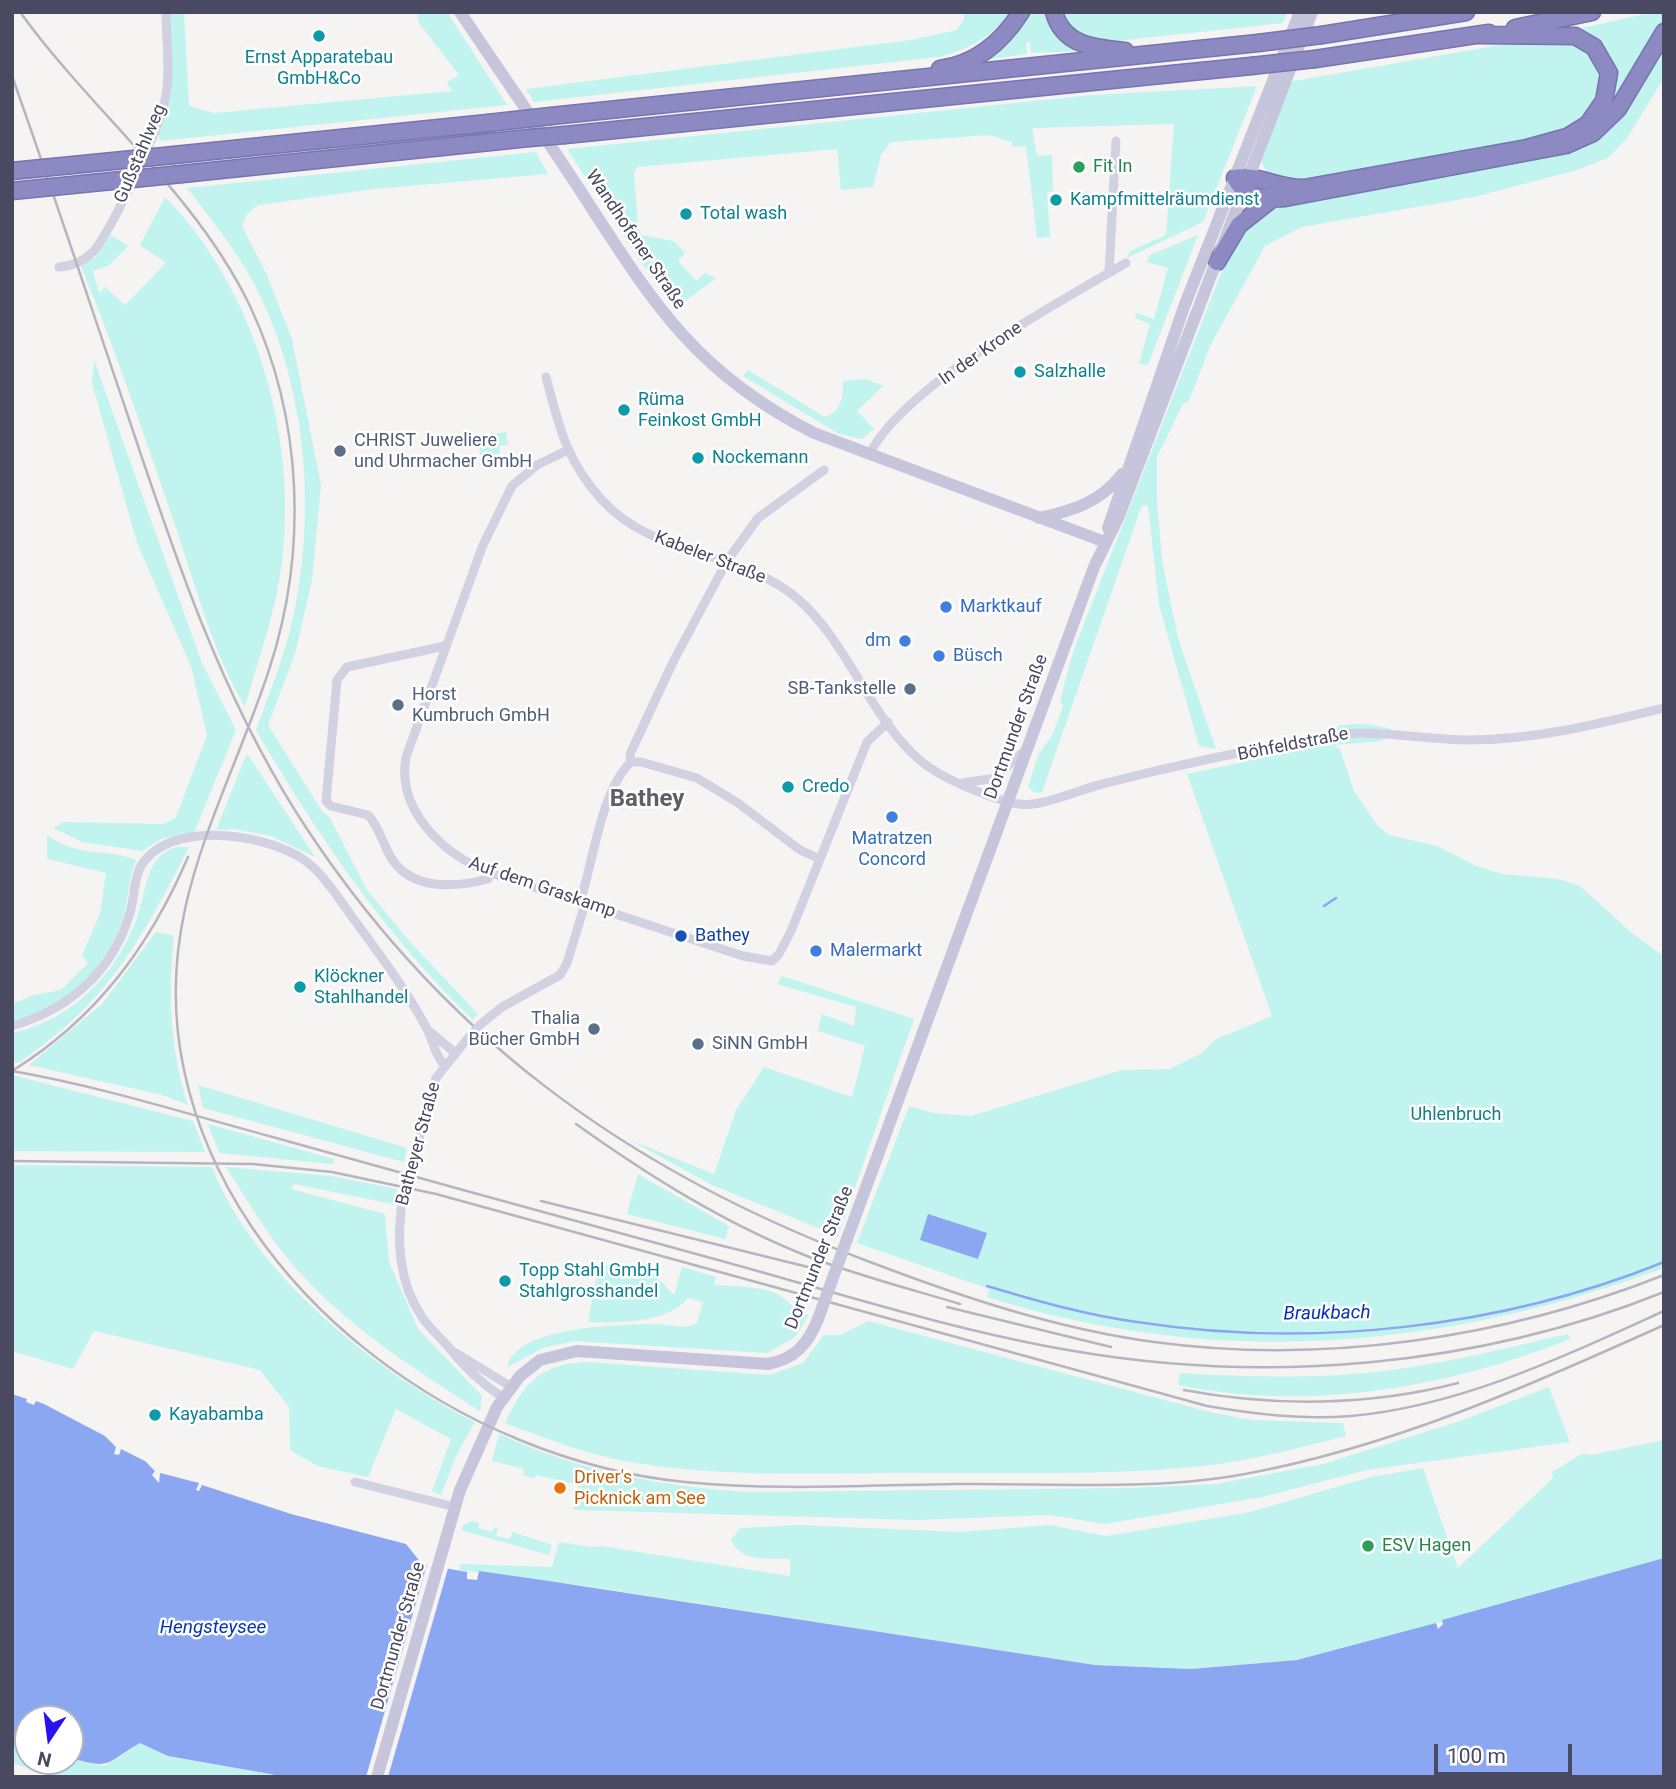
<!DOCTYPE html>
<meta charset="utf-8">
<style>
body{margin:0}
#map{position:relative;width:1676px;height:1789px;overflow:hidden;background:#f5f4f3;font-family:Roboto,sans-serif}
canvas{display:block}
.frame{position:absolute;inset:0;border:14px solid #494962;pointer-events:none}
.north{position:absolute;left:14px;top:1705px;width:70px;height:70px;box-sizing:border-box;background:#fff;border:2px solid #b6b6c0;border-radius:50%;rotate:193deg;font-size:19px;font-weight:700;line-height:28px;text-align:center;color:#494962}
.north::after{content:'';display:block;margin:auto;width:24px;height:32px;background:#2812ef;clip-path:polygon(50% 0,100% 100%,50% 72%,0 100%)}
.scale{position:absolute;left:1434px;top:1744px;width:138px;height:32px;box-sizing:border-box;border:4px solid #494962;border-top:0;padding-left:9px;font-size:21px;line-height:24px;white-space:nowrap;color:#494962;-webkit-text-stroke:5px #fff;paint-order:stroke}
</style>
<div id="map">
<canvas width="1676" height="1789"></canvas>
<div class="frame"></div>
<div class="north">N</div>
<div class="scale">100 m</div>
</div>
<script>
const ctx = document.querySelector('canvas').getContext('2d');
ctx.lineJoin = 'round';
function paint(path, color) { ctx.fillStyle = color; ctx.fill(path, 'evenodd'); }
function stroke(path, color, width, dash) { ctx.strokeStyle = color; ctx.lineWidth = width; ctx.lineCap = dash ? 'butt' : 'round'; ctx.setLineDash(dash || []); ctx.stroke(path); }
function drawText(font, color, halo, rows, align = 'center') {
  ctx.font = font + ' Roboto,sans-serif'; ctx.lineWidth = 5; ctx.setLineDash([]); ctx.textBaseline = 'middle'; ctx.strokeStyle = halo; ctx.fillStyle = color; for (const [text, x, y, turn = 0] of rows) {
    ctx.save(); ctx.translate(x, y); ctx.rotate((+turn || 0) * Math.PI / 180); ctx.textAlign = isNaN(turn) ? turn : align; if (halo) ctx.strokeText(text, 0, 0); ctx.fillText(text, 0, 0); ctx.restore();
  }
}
paint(new Path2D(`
 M170,12H184L189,106L214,113L452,91L447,82L459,75L419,23L417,12H447L507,105L160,141L157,133L169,102Z
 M964,12H1010C991,38 969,49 939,57L534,102L526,89L911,40L957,30L964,19Z
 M1026,12H1049L1076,45L1077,51L1031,53L1030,42L1026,43L1027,54L984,60L1009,43Z
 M1059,12H1287L1283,23L1117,41C1087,40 1077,35 1059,12Z
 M1654,12H1664V25L1604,118L1613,82L1573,30Z
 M1540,38L1582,45L1602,71L1594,112L1559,136L1300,182C1283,178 1263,179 1261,157L1288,82Z
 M1664,40V78L1627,138L1608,158L1577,170L1474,197L1302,227L1265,246L1210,346L1189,401L1183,404L1157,457V499L1162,560L1178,638L1216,749L1199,746L1159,605L1148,506L1142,505L1042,792L1035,793L1028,787L1038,755L1053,734L1063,706L1060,700L1073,652L1227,258L1242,228L1275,206L1586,140Z
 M1257,86L1203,222L1127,258L1130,251L1166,235L1174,124L1032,128L1037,156L1052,155L1053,191L1047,192L1050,237L1037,238L1026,146L1012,147V142L989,135L891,142L881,155L873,187L841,190L837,149L637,167L634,173L638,227L641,235L674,241L685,253L678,261L696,281L705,273L716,278L680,305L674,304L644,267L567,149L1093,95Z
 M536,152L548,174L374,189L258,205L247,214L242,226L266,273L292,339L321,485L312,580L295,654L268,725L322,811L330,818L367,890L411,943L478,1014L473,1020C385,935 317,835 256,730C270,691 286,653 294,613C317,504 305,379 252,280C234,247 210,218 187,188Z
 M165,197C255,288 298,437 282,562C276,612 258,659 245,707C213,653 196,587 176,528C146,440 116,352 81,266L95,258L111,235L128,246L108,266L93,271L99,293L105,287L125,305L166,263L140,245Z
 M1198,235L1148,365L1139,364L1150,324L1135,318L1136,313L1154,319L1168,268L1147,262L1150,255Z
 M94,360L202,663L236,730L194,833L161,839L142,851L82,842L53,828L63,822L164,824L176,817L207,735L191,666L137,543L92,383Z
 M748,370L825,417C842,410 843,398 843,381L866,379L883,386L857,411L874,429L862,439L839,434L743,376Z
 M506,432L508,445L499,446L500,455H480L479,436Z
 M1366,724L1392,729L1382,741L1334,745L1340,749L1354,791L1377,825L1389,835L1437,846L1476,866L1503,874L1559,879L1580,886L1633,934L1664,956V1268C1442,1350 1215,1369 987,1297L989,1289L857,1243L909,1106L933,1113L971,1116L1122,1070L1170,1069L1202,1053L1216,1039L1272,1016L1187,774L1327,744L1339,725Z
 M247,753L315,857L271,836L234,829L216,830Z
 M47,835C82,859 102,847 136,860C128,878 129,899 123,918C106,970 65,1008 12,1021V1004L34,995L61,990L88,963L82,955L100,914L106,873L47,859Z
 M176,847H189C142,939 107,1004 18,1063L12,1062V1033C72,1020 116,975 137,918C147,891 144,857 176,847Z
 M156,932L174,936C168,993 170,1050 188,1105L162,1095L29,1065L102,1004Z
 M782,976L914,1019L838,1236L712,1185L630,1140L714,1174L736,1110L764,1067L852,1097L865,1046L818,1031L822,1014L854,1026L856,1007L777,984Z
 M12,1075L193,1121L205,1152L12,1151Z
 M198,1085L407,1148L404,1162L203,1108Z
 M208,1124L334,1159L333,1164L219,1153Z
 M12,1165L212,1167C253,1273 375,1372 475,1422L456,1456L441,1495L432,1491L451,1439L396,1409L368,1477L317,1466L290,1450L289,1407L260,1370L94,1331L73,1369L12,1351Z
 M226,1167L331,1176L397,1189L393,1204L294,1184L291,1189L385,1214L389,1262L418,1329L482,1396L480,1411C413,1368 346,1326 293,1265C267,1235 248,1201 226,1167Z
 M638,1174L729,1226L725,1239L627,1214Z
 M599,1264L653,1273L674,1295L682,1267L716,1277L714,1285C730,1286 770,1287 781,1296C792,1305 795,1310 809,1315L795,1337L768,1353L575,1341L543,1348L507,1367C517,1325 621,1325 655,1324C669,1324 685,1330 697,1323L703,1302L688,1298C668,1323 620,1323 588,1322Z
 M868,1321L1206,1411L1251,1420L1343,1423L1346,1436C1302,1447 1257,1459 1212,1465C1114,1476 1014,1473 916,1473C823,1473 728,1478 636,1463C591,1456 547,1439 505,1423C524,1382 542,1363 588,1362L769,1375L803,1363L824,1335H841Z
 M1568,1334L1570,1339C1447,1388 1309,1412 1178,1385L1180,1373C1238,1377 1295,1378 1352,1374C1425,1369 1497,1350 1568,1334Z
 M1549,1387L1570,1442L1367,1470L1262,1497L1105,1524L1050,1515L916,1520L579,1510L573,1509L579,1485L536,1475L534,1479L523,1475L524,1469L492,1461L499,1434C582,1472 663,1487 752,1492L1130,1488L1216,1484L1323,1464L1460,1421Z
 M1664,1440V1558L1329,1654L1297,1660L1191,1669L1095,1665L579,1585L459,1570L460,1564L552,1567L559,1542L591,1547L601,1546L790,1576V1559C768,1558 741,1563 731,1540L740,1528L800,1525L960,1532L1050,1525L1106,1536L1250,1512L1371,1477L1423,1468L1458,1568L1553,1478L1552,1472L1582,1454L1591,1455Z
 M472,1521L479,1523L478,1528L492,1532L494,1527L498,1528L496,1536L510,1539L512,1532L552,1545L549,1555L461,1530L462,1526Z
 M140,1743L147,1744L168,1756L287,1777H55L12,1763V1745L28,1748V1761H70V1758L104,1766Z`), '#c1f3ef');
paint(new Path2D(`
 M928,1214L987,1233L978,1259L920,1240Z
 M12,1394L27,1399L26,1402L34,1405L36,1401L44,1404L105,1436L116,1447L114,1454L119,1455L121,1449L145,1461L155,1471L152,1475L159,1483L160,1473L199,1483L196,1490L199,1491L202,1485L291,1514L406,1544L422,1564L467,1572V1579L477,1580L479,1571L549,1581L1095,1665L1191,1669L1297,1660L1436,1623L1438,1629L1443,1624L1442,1620L1664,1558V1777H287L168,1756L140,1743C104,1763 114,1770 70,1758V1719H28V1748L12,1745Z`), '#8ca7f1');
paint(new Path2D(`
 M428,1561L449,1565L388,1777H366Z`), '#f5f4f3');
stroke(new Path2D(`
 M1324,906L1336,898
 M987,1286C1037,1301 1086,1315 1137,1322C1311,1349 1501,1328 1664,1262`), '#8ca7f1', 2.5);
const motorway = new Path2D(`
 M1054,12C1063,46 1095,48 1125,51
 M1515,28L1592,12
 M1322,35L1466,12
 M1480,35L1575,36L1594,47L1609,73L1604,101L1588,124L1567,137L1527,148L1304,188C1280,189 1258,174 1235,178C1246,199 1264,199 1285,198L1566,145L1593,133L1618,109L1664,32
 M1315,59L1489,33
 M940,69C976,64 1002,42 1021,12
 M551,116L1258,43
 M565,135L1251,66
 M174,155L488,123
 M182,174L529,138
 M1217,262L1239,225L1272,199`);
stroke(motorway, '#7774af', 19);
stroke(new Path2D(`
 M59,267C72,266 84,261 93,252C110,233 156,135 163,108C172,78 166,43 166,12
 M1109,272L1116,141
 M546,377C559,426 566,461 602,500C654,558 740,549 798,599C846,641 866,707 911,752C928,770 951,781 974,790C989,796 1003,802 1019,804C1041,808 1083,788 1106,783C1181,764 1258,748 1334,735C1379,729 1423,740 1468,740C1535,740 1599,724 1664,708
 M566,451L537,465L512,486L483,545L406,757C396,811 445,856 491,873L743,956L772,961L779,954L791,931L867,742L888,722
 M869,455C903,386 1057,303 1126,263
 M445,646L347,667L337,680L326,801L331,806L368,815C378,825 382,841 389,854C408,891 454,888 488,879L491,873
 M631,762H641L697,778L738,803L800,850L820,859
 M963,783L995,778L1025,750
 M580,902C593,863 601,790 631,762L630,754L674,660L727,561L758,518L824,470
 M481,1024L502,1007L560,975L567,963L585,904
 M12,1026C71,1009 115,969 131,909C135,893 134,871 146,859C179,820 277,834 313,867C328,881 340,900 352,917C378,952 405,988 426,1027C433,1040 434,1053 444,1065
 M429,1031L454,1052
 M412,1164L436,1078L468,1038
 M404,1191C396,1233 397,1280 422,1317C430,1329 441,1338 451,1350C465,1368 483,1384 502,1397
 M456,1353L510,1386
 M355,1482L455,1507`), '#d1d1e2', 9);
stroke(new Path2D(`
 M460,12C499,70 538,126 576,184C649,296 690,370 814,433L1105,542
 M1039,518C1072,511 1101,502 1122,474
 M1108,528L1184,307L1300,12
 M847,1239L1094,567L1118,518L1312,12
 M377,1777L460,1490L497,1407L520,1376L540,1360L577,1351L768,1364C795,1359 808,1344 818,1319`), '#c6c5dc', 12);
stroke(motorway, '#8c89c3', 16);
stroke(new Path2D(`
 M20,12C93,113 195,192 250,306C303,419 308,551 269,670C223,809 151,916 184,1070C232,1295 463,1460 685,1482C776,1491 868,1485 958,1484C1051,1483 1154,1491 1245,1474C1392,1447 1529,1386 1664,1325
 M12,76C53,191 91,307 130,422C175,557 220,691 296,812C437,1034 627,1171 870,1262C962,1297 1057,1329 1154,1342C1324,1365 1505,1338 1664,1275
 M12,1071C99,1086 184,1113 269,1136C422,1179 576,1221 729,1263C841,1294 953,1330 1068,1350C1266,1385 1477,1367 1664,1292
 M12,1071C96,1019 150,946 188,857
 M576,1124C649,1176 727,1225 812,1258C860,1276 910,1289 960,1304
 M12,1161L253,1164L332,1172L436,1194L1207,1406C1254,1414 1302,1420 1351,1416C1461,1406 1565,1356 1664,1311
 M541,1201L820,1270
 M947,1307L1111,1347
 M1184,1390C1273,1407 1370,1406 1458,1383`), '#b6b5bd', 2.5);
const motorwayBridge = new Path2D(`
 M1258,43L1322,35
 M1251,66L1315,59
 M488,123L551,116
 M529,138L565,135
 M12,171L174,155
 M12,191L182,174`);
stroke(motorwayBridge, '#7774af', 19, []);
stroke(new Path2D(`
 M468,1038L481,1024
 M404,1191L412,1164`), '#d1d1e2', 9);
stroke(new Path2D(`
 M818,1319L847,1239`), '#c6c5dc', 12);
stroke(motorwayBridge, '#8c89c3', 16);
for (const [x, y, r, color] of [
 [319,36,7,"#0f9aa8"],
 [1079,167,7,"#2e9e5b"],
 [1056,200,7,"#0f9aa8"],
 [686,214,7,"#0f9aa8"],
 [1020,372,7,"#0f9aa8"],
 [624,410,7,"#0f9aa8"],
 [340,451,7,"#5c6f8a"],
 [698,458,7,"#0f9aa8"],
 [946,607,7,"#3f7fe0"],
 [905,641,7,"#3f7fe0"],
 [939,656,7,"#3f7fe0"],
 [910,689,7,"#5c6f8a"],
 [398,705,7,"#5c6f8a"],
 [788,787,7,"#0f9aa8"],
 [892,817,7,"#3f7fe0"],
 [681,936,7,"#1a4fb4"],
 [816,951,7,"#3f7fe0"],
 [300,987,7,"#0f9aa8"],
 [594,1029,7,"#5c6f8a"],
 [698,1044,7,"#5c6f8a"],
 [505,1281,7,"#0f9aa8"],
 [155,1415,7,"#0f9aa8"],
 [560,1488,7,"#e8710a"],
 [1368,1546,7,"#2e9e5b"]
]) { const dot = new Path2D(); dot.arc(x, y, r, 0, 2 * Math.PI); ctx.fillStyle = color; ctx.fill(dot); stroke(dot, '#fff', 2.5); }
drawText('18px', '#0d838f', '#fff', [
 ["Ernst Apparatebau",319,58,"center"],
 ["GmbH&Co",319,79,"center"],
 ["Kampfmittelräumdienst",1070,200],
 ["Total wash",700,214],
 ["Salzhalle",1034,372],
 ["Rüma",638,400],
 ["Feinkost GmbH",638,421],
 ["Nockemann",712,458],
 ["Credo",802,787],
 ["Klöckner",314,977],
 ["Stahlhandel",314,998],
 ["Topp Stahl GmbH",519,1271],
 ["Stahlgrosshandel",519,1292],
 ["Kayabamba",169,1415]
], 'left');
drawText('18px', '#494962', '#fff', [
 ["Gußstahlweg",141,154,-67],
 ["Wandhofener Straße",635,240,56],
 ["In der Krone",981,354,-35],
 ["Kabeler Straße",710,558,21],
 ["Dortmunder Straße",1017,727,-70],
 ["Böhfeldstraße",1293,745,-11],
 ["Auf dem Graskamp",542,888,19],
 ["Batheyer Straße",419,1144,-75],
 ["Dortmunder Straße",820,1258,-68],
 ["Dortmunder Straße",399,1636,-74]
]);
drawText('18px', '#27864d', '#fff', [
 ["Fit In",1093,167],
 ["ESV Hagen",1382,1546]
], 'left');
drawText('18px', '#4e5e75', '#fff', [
 ["CHRIST Juweliere",354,441],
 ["und Uhrmacher GmbH",354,462],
 ["SB-Tankstelle",896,689,"right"],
 ["Horst",412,695],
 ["Kumbruch GmbH",412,716],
 ["Thalia",580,1019,"right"],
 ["Bücher GmbH",580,1040,"right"],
 ["SiNN GmbH",712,1044]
], 'left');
drawText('18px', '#366cbe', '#fff', [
 ["Marktkauf",960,607],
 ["dm",891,641,"right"],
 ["Büsch",953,656],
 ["Matratzen",892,839,"center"],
 ["Concord",892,860,"center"],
 ["Malermarkt",830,951]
], 'left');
drawText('18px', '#164399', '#fff', [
 ["Bathey",695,936]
], 'left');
drawText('18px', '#138084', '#fff', [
 ["Uhlenbruch",1456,1115]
]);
drawText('18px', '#c56008', '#fff', [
 ["Driver's",574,1478],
 ["Picknick am See",574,1499]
], 'left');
drawText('italic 19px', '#0533b9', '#fff', [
 ["Braukbach",1327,1314,-1],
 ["Hengsteysee",213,1628]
]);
drawText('bold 24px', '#5f5f68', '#fff', [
 ["Bathey",647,800]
]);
</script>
